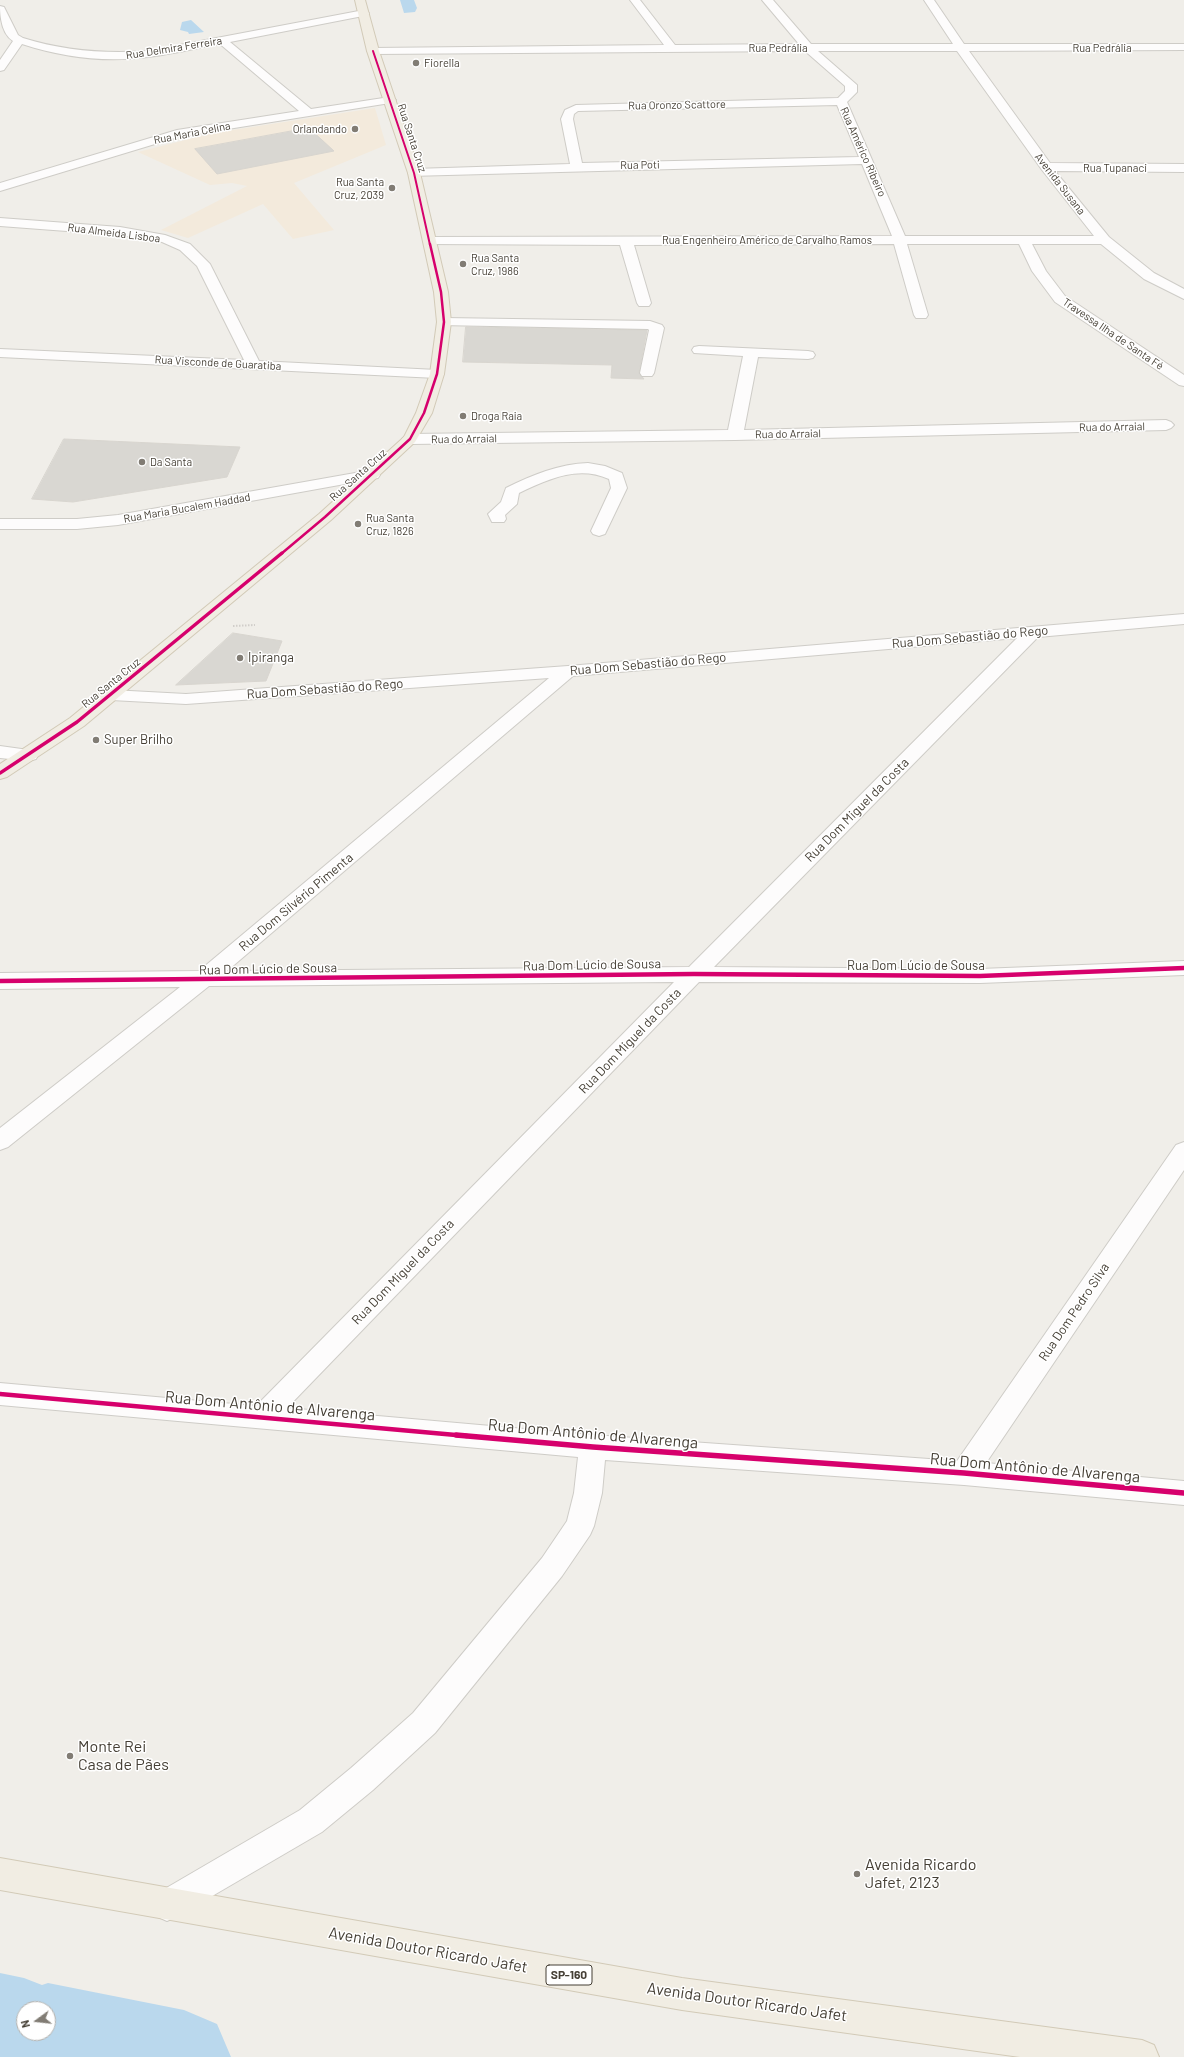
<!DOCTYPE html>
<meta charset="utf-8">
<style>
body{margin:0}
#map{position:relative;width:1184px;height:2057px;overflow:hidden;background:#f0eee9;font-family:Barlow,sans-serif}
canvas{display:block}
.north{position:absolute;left:16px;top:2001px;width:40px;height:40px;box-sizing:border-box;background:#fff;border:1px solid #b5b2ae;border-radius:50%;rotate:255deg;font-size:11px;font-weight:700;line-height:16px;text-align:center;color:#453f35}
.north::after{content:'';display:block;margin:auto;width:14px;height:18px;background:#817c74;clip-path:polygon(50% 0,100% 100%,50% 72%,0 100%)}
</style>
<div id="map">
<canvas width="1184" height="2057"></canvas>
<div class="north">N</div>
</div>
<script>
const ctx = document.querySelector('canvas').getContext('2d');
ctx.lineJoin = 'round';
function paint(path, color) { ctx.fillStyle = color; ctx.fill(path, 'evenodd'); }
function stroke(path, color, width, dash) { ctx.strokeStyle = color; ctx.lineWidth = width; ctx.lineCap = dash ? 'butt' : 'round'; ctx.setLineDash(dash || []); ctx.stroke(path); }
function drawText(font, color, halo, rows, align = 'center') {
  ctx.font = font + ' Barlow,sans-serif'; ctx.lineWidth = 3; ctx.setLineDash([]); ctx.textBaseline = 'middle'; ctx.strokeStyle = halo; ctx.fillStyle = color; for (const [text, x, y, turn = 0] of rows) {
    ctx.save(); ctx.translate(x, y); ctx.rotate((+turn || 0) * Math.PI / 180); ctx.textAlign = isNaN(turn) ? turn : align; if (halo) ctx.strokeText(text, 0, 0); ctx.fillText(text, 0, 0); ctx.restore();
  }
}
paint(new Path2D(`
 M375,108L386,145L294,183L334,230L293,239L263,204L188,238L161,230L247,186L232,183L210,185L138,152L213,133Z`), '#f3eadc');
paint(new Path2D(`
 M400,0H414L417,8L415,12L404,13Z
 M191,20L204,32L189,34L188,32L180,30L182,22Z`), '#bad8ed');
paint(new Path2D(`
 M0,1973L24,1978L42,1985L48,1983L184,2010L217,2024L231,2057H0ZM24,2009H48V2033H24Z`), '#bad8ed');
const building = new Path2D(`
 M309,128L334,151L217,174L195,149Z
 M466,327L647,330L639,373L644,379L611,378L612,365L463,362Z
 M64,439L240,447L227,477L73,502L32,499Z
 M233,633L282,641L266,681L176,685Z`);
paint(building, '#d9d7d2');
stroke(building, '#d8d5cf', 1);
const minor = new Path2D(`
 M630,0H640L675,45L799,44L762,0H773L811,44H953L924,0H934L964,44H1184V50L969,51L1050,163L1184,164V172L1055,171L1109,237L1154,273L1184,289V299L1144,279L1101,244H1032L1046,271L1065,296L1184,375V386L1179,385L1055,302L1032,271L1019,244H907L928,315L926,318H916L914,315L894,244L634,245L651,303L649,306H639L637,303L620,245L425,244L423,241L425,238L430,237L892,236L862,164L410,176L408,173L414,169L570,164L561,119L565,110L576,105L838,98L845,91V86L805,51L373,54L367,51L373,48L664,45ZM818,51H957L1042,170L1094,236H905L847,102L857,92V85ZM837,105L859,157L582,163L573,119L574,114L578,111Z
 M0,6L4,7L18,35L23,38C65,51 104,54 148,51L364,10L369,13L368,15L230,42L311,109L390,97L396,100L390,103L178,137L0,191V183L177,130L299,111L220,44C196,48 172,54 148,57C105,63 62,57 22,44L4,70L0,71V60L13,41C2,34 0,17 0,6Z
 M0,218L120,227L165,235L190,244L210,264L259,361L437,370L442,371L444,374L442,377L437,378L0,357V349L244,360L197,266L180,250L162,242L120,235L0,226Z
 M444,318L650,321L662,325L664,328L654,373L652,376H642L640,373L649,330L648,329L439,325L437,322L439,319Z
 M699,346L808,351L813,352L815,355L813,358L808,359L758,357L744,430L1166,420L1171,422L1174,425L1171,428L1166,430L735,440L410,444L405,442L402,439L405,436L410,434L728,430L743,356L694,353L692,350L694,347Z
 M588,463L605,466L622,473L627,488L605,534L599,536L593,534L591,531L611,488L609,479C578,465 548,479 519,493L517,504L505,515L506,519L504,522H492L488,514L501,502L506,488C532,475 559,464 588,463Z
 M372,470L378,472L380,475L378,478L118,525L77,529H0V519H77L118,515Z
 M1184,614V624L1038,637L714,967L980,969L1184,961V975L980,983L699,982L287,1408L593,1435L957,1461L1176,1145L1184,1142V1170L986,1463L1184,1481V1505L964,1485L605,1460L602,1493L594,1526L590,1535L562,1576L435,1733L373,1790L322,1832L178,1916L167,1921L156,1916L151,1905L156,1894L300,1810L351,1768L413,1713L542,1558L567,1521L574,1493L578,1457L0,1405V1383L256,1406L674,982L209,986L8,1147L0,1150V1128L180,987L0,989V973L199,971L549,678L186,704L111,700L105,699L102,695L105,691L111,690L186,694L568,666ZM1017,638L689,967L227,971L573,676Z
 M0,746L36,751L38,755L36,759L29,761L0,758Z`);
const major = new Path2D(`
 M355,0H365L379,51L420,173L448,292L451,322L444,374L432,413L415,442L331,520L84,726L7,777L0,779V764L70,718L319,514L404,437L416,413L430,374L437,322L434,292L408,173L367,51Z
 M0,1858L682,1978L1142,2040L1154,2045L1159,2057H1020L682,2010L0,1890Z`);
stroke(minor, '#ceccc7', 2);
stroke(major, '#d2cab7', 2);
stroke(new Path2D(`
 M233,626L255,625`), '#d1ceca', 2, [1.5, 1.5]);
paint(minor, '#fdfcfc');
paint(major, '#f1ede3');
stroke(new Path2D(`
 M373,51L414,173L430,245`), '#d6006c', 2);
stroke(new Path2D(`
 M281,554L325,517L410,439L424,413L437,374L444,322L441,292L430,244`), '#d6006c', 2.5);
stroke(new Path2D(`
 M0,773L77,722L282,553`), '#d6006c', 3.5);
stroke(new Path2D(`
 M0,981L694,974L980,976L1184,968
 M0,1394L467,1436`), '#d6006c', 4.5);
stroke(new Path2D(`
 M456,1435L593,1447L964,1473L1184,1493`), '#d6006c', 5.5);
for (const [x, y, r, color] of [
 [416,63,4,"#817c74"],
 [355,129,4,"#817c74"],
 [392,188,4,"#817c74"],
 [463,264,4,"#817c74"],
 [463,416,4,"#817c74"],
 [142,462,4,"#817c74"],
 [358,524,4,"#817c74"],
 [240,658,4,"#817c74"],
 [96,740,4,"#817c74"],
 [70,1756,4,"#817c74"],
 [857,1874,4,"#817c74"]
]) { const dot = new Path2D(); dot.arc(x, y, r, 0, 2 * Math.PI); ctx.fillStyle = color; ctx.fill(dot); stroke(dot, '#fff', 1.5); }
drawText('11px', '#453f35', '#fff', [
 ["Rua Delmira Ferreira",174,48,-9],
 ["Rua Pedrália",778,48],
 ["Rua Pedrália",1102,48],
 ["Rua Oronzo Scattore",677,105,-1],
 ["Rua Maria Celina",192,133,-11],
 ["Rua Santa Cruz",412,138,72],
 ["Rua Américo Ribeiro",863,152,66],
 ["Rua Poti",640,165,-1],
 ["Rua Tupanaci",1115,168],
 ["Avenida Susana",1060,184,52],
 ["Rua Almeida Lisboa",114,233,7],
 ["Rua Engenheiro Américo de Carvalho Ramos",767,240],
 ["Travessa Ilha de Santa Fé",1113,334,34],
 ["Rua Visconde de Guaratiba",218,363,3],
 ["Rua do Arraial",1112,427,-1],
 ["Rua do Arraial",788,434,-1],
 ["Rua do Arraial",464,439,-1],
 ["Rua Santa Cruz",358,475,-42],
 ["Rua Maria Bucalem Haddad",187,508,-10],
 ["Rua Santa Cruz",111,683,-39]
]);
drawText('11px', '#453f35', '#fff', [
 ["Fiorella",424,63],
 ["Orlandando",347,129,"right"],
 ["Rua Santa",384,182,"right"],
 ["Cruz, 2039",384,195,"right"],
 ["Rua Santa",471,258],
 ["Cruz, 1986",471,271],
 ["Droga Raia",471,416],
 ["Da Santa",150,462],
 ["Rua Santa",366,518],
 ["Cruz, 1826",366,531]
], 'left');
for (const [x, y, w] of [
 [569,1975,46]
]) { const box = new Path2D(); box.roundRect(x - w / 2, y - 10, w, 20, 3); ctx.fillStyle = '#fff'; ctx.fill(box); stroke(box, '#453f35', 1); }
drawText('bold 12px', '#453f35', null, [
 ["SP-160",569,1975]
]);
drawText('13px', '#453f35', '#fff', [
 ["Rua Dom Sebastião do Rego",970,637,-5],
 ["Rua Dom Sebastião do Rego",648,664,-5],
 ["Rua Dom Sebastião do Rego",325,689,-4],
 ["Rua Dom Miguel da Costa",857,810,-45],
 ["Rua Dom Silvério Pimenta",296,902,-40],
 ["Rua Dom Lúcio de Sousa",592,965,-1],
 ["Rua Dom Lúcio de Sousa",916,966],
 ["Rua Dom Lúcio de Sousa",268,969,-1],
 ["Rua Dom Miguel da Costa",630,1041,-46],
 ["Rua Dom Miguel da Costa",403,1272,-46],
 ["Rua Dom Pedro Silva",1074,1312,-56]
]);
drawText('13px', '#453f35', '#fff', [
 ["Ipiranga",248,658],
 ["Super Brilho",104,740]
], 'left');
drawText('16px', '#453f35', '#fff', [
 ["Rua Dom Antônio de Alvarenga",270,1406,5],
 ["Rua Dom Antônio de Alvarenga",593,1434,5],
 ["Rua Dom Antônio de Alvarenga",1035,1468,5],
 ["Avenida Doutor Ricardo Jafet",428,1950,10],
 ["Avenida Doutor Ricardo Jafet",747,2002,8]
]);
drawText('16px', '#453f35', '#fff', [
 ["Monte Rei",78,1747],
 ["Casa de Pães",78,1765],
 ["Avenida Ricardo",865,1865],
 ["Jafet, 2123",865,1883]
], 'left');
</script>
